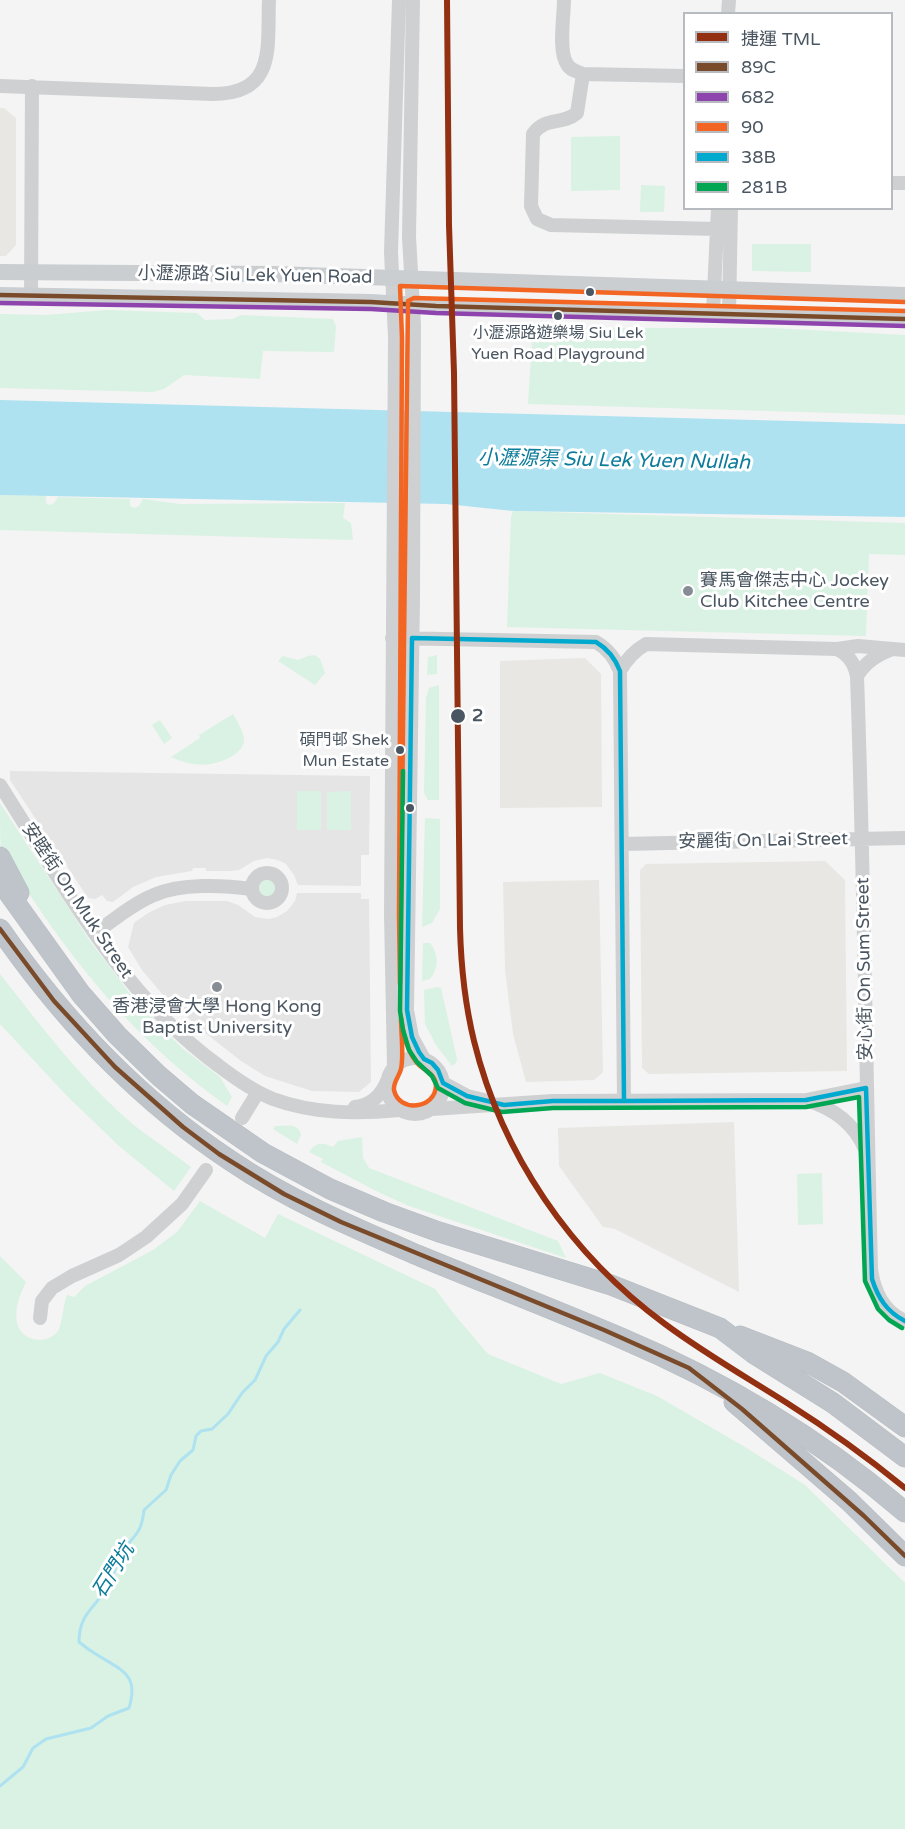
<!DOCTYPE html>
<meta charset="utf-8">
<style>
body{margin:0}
#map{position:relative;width:905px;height:1829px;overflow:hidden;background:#f4f4f4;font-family:"Varela Round","Noto Sans TC",sans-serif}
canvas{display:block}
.legend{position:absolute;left:683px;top:12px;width:210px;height:198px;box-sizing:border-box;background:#fff;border:2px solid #b7bbc0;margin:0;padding:8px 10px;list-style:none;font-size:18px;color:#4a5661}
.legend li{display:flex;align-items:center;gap:12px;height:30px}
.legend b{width:30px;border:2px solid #b7bbc0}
</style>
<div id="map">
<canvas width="905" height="1829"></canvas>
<ul class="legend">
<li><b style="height:8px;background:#923011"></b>捷運 TML</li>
<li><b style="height:8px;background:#7a4b2a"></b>89C</li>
<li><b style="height:8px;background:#8e44ad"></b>682</li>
<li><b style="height:8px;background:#f26522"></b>90</li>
<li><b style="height:8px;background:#00a9ce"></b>38B</li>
<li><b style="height:8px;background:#00a651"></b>281B</li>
</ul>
</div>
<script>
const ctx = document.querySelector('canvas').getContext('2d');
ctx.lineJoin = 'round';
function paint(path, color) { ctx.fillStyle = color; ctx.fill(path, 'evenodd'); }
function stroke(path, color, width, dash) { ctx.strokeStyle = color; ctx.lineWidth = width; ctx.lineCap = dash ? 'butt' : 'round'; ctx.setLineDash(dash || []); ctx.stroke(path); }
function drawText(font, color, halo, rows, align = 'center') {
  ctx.font = font + ' "Varela Round","Noto Sans TC",sans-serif'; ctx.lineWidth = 6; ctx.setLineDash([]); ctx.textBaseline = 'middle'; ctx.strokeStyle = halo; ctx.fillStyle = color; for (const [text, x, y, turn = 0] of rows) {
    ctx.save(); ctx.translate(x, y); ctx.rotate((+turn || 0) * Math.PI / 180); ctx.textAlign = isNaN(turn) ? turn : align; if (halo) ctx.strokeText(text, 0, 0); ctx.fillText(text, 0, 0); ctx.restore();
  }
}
paint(new Path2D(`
 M0,108H4L16,118V245L6,256H0Z
 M585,658L601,674L602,807L500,808V661Z
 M825,861L845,880L847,1071L649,1074L642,1068L640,870L646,864Z
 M599,880L603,1072L594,1080L526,1082L513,1034L505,970L503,882Z
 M734,1122L739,1292L615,1229L603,1227L559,1166L558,1128Z`), '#e8e7e3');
paint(new Path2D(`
 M10,771L370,776L369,855H361V886L298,885L294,875L286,864L278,860L267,858L254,861L239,870L231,871H206V868H193L192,871L156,877L133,887L113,902L107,901L102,895L95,899L88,898L10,780Z
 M297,893H361V899H369L371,1082L359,1092L312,1091L265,1076L241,1061L204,1032L163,995L142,970L128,947L134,923L148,913L165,905L186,901H227L238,905L255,917L269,919L277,917L287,911L295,901Z`), '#e6e5e6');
paint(new Path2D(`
 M620,136V190L571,191V137Z
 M641,185L665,186L664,212H640Z
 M752,244H811V272L752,271Z
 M107,310L197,313L205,320L233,319L241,315L333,319L336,327L334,352L263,351L260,379L184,375L164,389L153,392L0,388V314L46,315Z
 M558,328H772L905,335V415L528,404L532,341L557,343Z
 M0,495L46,496V503L50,505L54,503L58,497L130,499V506L135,508L139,506L143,499L180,504L345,503L343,518L351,523L353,540L0,530Z
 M513,511L905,523V555L869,554L866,636L507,627L511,517Z
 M315,655L320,659L325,673L315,685L278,661L283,656L298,660L308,656Z
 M437,655V674L427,675L428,657Z
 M439,685V800H428L424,793L426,698L429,688Z
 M233,714C237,722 244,731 244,740C244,747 239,751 234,755C213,768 193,767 171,757L200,738L199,735Z
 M160,720L172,738L164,744L152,725Z
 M297,791H321V830H297Z
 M351,791V830H327V792Z
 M0,803L90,941L134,999L182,1048L220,1077L232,1097L227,1106C147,1049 86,980 32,898C22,882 8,865 1,848C0,838 0,814 0,803Z
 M425,818L440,819V909L432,923L422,927Z
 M259 888a8 8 0 1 1 16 0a8 8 0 1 1-16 0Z
 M423,943H430C439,954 439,968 430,979L422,981Z
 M0,974C42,1027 83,1082 135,1126C153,1140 173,1153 191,1167L174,1191L119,1146L66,1095L0,1024Z
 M437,987L441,988L457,1059L456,1063L452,1066L436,1045L425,1024L424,990Z
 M275,1126C285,1126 299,1122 301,1135L297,1144L273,1129Z
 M362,1137L363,1158L369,1168L558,1241L566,1258L409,1206L380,1193L321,1162L323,1159L309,1152C316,1142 322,1142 333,1147L338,1141Z
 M822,1173L823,1224L798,1225L797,1174Z
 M200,1201L265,1238L278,1214L435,1289L454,1314L488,1354L561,1384L600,1373L657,1396L745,1447L805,1485L905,1583V1829H0V1256L26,1282C20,1295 14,1308 17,1323C21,1341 46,1346 58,1331C62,1325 63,1306 67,1295L74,1297L85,1286L153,1250L177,1232Z`), '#d9f2e3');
paint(new Path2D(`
 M0,400L905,424V517L513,511L446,504L0,495Z`), '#aee2f0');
stroke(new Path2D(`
 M0,1786L23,1767L33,1748L46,1739L91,1728L108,1716L129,1708C139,1675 123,1671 99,1656C92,1652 85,1647 79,1642C79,1614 94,1609 106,1589C113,1579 115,1565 121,1554C133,1534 141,1537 144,1510L166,1490L171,1475L180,1461L193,1450L196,1436L201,1431L212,1429L228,1414L242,1393L255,1380L266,1356L278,1342L284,1329L300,1310`), '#aee2f0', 3);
const highway = new Path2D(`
 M0,857L19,893
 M0,881L81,994L117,1035L158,1075L192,1104L263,1153L330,1189L384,1212L439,1232L611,1285L720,1328L753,1353L833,1403L905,1457
 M0,929C63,1020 139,1100 231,1161C290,1201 357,1229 422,1257C488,1284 555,1310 621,1338C725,1382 819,1438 905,1512
 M740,1336L807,1362L843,1382L905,1427
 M734,1402L849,1501L905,1556`);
stroke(highway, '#b9bec3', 21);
stroke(new Path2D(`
 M413,0L409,237L414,325L413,598L407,1010L412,1037L424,1059
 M564,0C564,16 558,52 567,64C570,70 577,72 583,74L684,76
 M728,14L729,0
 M583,74L577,113C561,126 546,116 533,134L531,206L537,219L551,225L717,229
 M0,86L213,94C277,94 267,46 269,0
 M892,183H905
 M31,296L32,86
 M713,313L718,208
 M729,313L731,208
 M392,638L596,642C608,649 615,658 620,671L624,1101
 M837,649L858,646L905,650
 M620,671C626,660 634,651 646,644L837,649C849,655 854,663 857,676C864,874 866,1072 871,1269C874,1292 884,1312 905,1321
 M857,676C865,663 875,656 890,650
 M0,785C64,885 121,995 219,1066C236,1079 253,1091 273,1099C314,1114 356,1114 399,1110
 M622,844L905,838
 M252 888a15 15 0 1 1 30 0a15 15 0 1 1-30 0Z
 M95,933C114,920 132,904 154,895C181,883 223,885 252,889
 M387 1086a28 28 0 1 1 56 0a28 28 0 1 1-56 0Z
 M394,1067L391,914L395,338L391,252L399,0
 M443,1083L467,1096L488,1101
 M806,1100C833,1108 854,1123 865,1149
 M355,1107C371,1105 381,1096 387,1081
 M432,1109L553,1101L806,1100L866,1088
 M242,1118L258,1092
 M40,1318L42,1301L52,1288L72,1276L119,1255L146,1237L182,1204L206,1170`), '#ced0d2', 14);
stroke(new Path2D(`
 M0,272L274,274L905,295
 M0,295L371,302L436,306L905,319`), '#caced1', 16);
stroke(highway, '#bec4c9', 20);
stroke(new Path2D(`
 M0,295L371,302L436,306L905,319
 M0,929L54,1001L115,1067L183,1127L219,1154L284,1194L341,1222L604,1330L689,1368L742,1409L864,1516L905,1556`), '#7a4b2a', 4.5);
stroke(new Path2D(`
 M0,303L371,309L436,313L905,326`), '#8e44ad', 4.5);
stroke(new Path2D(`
 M905,302L400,286L402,338L399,914L400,984L408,301L414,298L905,311
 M401,1018C403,1034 407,1053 419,1065C426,1071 436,1075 436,1086C435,1109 399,1113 394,1090C393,1082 399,1077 401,1069C404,1056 401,1032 401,1018Z`), '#f26522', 4.5);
stroke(new Path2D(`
 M412,638L596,642C608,649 615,658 620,671L624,1101H553L504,1105L467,1096L443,1083L438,1070L432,1063L424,1059L419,1052L412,1037L407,1010Z
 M624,1101L806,1100L866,1088L872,1279C878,1298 887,1312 905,1321`), '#00a9ce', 4.5);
stroke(new Path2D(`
 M403,771L400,1011L403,1030L409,1050L417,1062L432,1076L438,1088L465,1103L502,1112L553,1108L806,1107L859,1097L865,1281L878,1309L889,1320L902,1328`), '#00a651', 4.5);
stroke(new Path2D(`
 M447,0L449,225L454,373L460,928C461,966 465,1004 474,1041C502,1155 571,1255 665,1324C704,1353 746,1377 787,1403C828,1429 867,1457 905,1488`), '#923011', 6);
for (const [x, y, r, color] of [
 [590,292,5,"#4a5661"],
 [558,316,5,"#4a5661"],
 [688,591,6,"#868d94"],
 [458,716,8,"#4a5661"],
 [400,750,5,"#4a5661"],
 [410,808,5,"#4a5661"],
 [217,987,6,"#868d94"]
]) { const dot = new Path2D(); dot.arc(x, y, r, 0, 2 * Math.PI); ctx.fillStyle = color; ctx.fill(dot); stroke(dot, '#fff', 2); }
drawText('16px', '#4a5661', '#fff', [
 ["小瀝源路遊樂場 Siu Lek",558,334],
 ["Yuen Road Playground",558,355],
 ["碩門邨 Shek",389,741,"right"],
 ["Mun Estate",389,762,"right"]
]);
drawText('18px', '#4a5661', '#fff', [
 ["小瀝源路 Siu Lek Yuen Road",255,276,1],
 ["安麗街 On Lai Street",763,841,-1],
 ["安睦街 On Muk Street",77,901,56],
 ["安心街 On Sum Street",865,969,-91]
]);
drawText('18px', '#4a5661', '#fff', [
 ["賽馬會傑志中心 Jockey",700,581],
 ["Club Kitchee Centre",700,602],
 ["香港浸會大學 Hong Kong",217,1007,"center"],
 ["Baptist University",217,1028,"center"]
], 'left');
drawText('bold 18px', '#4a5661', '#fff', [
 ["2",472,716]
], 'left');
drawText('italic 20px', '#0c7c9b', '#fff', [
 ["小瀝源渠 Siu Lek Yuen Nullah",614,461,1],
 ["石門坑",114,1571,-58]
]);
</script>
